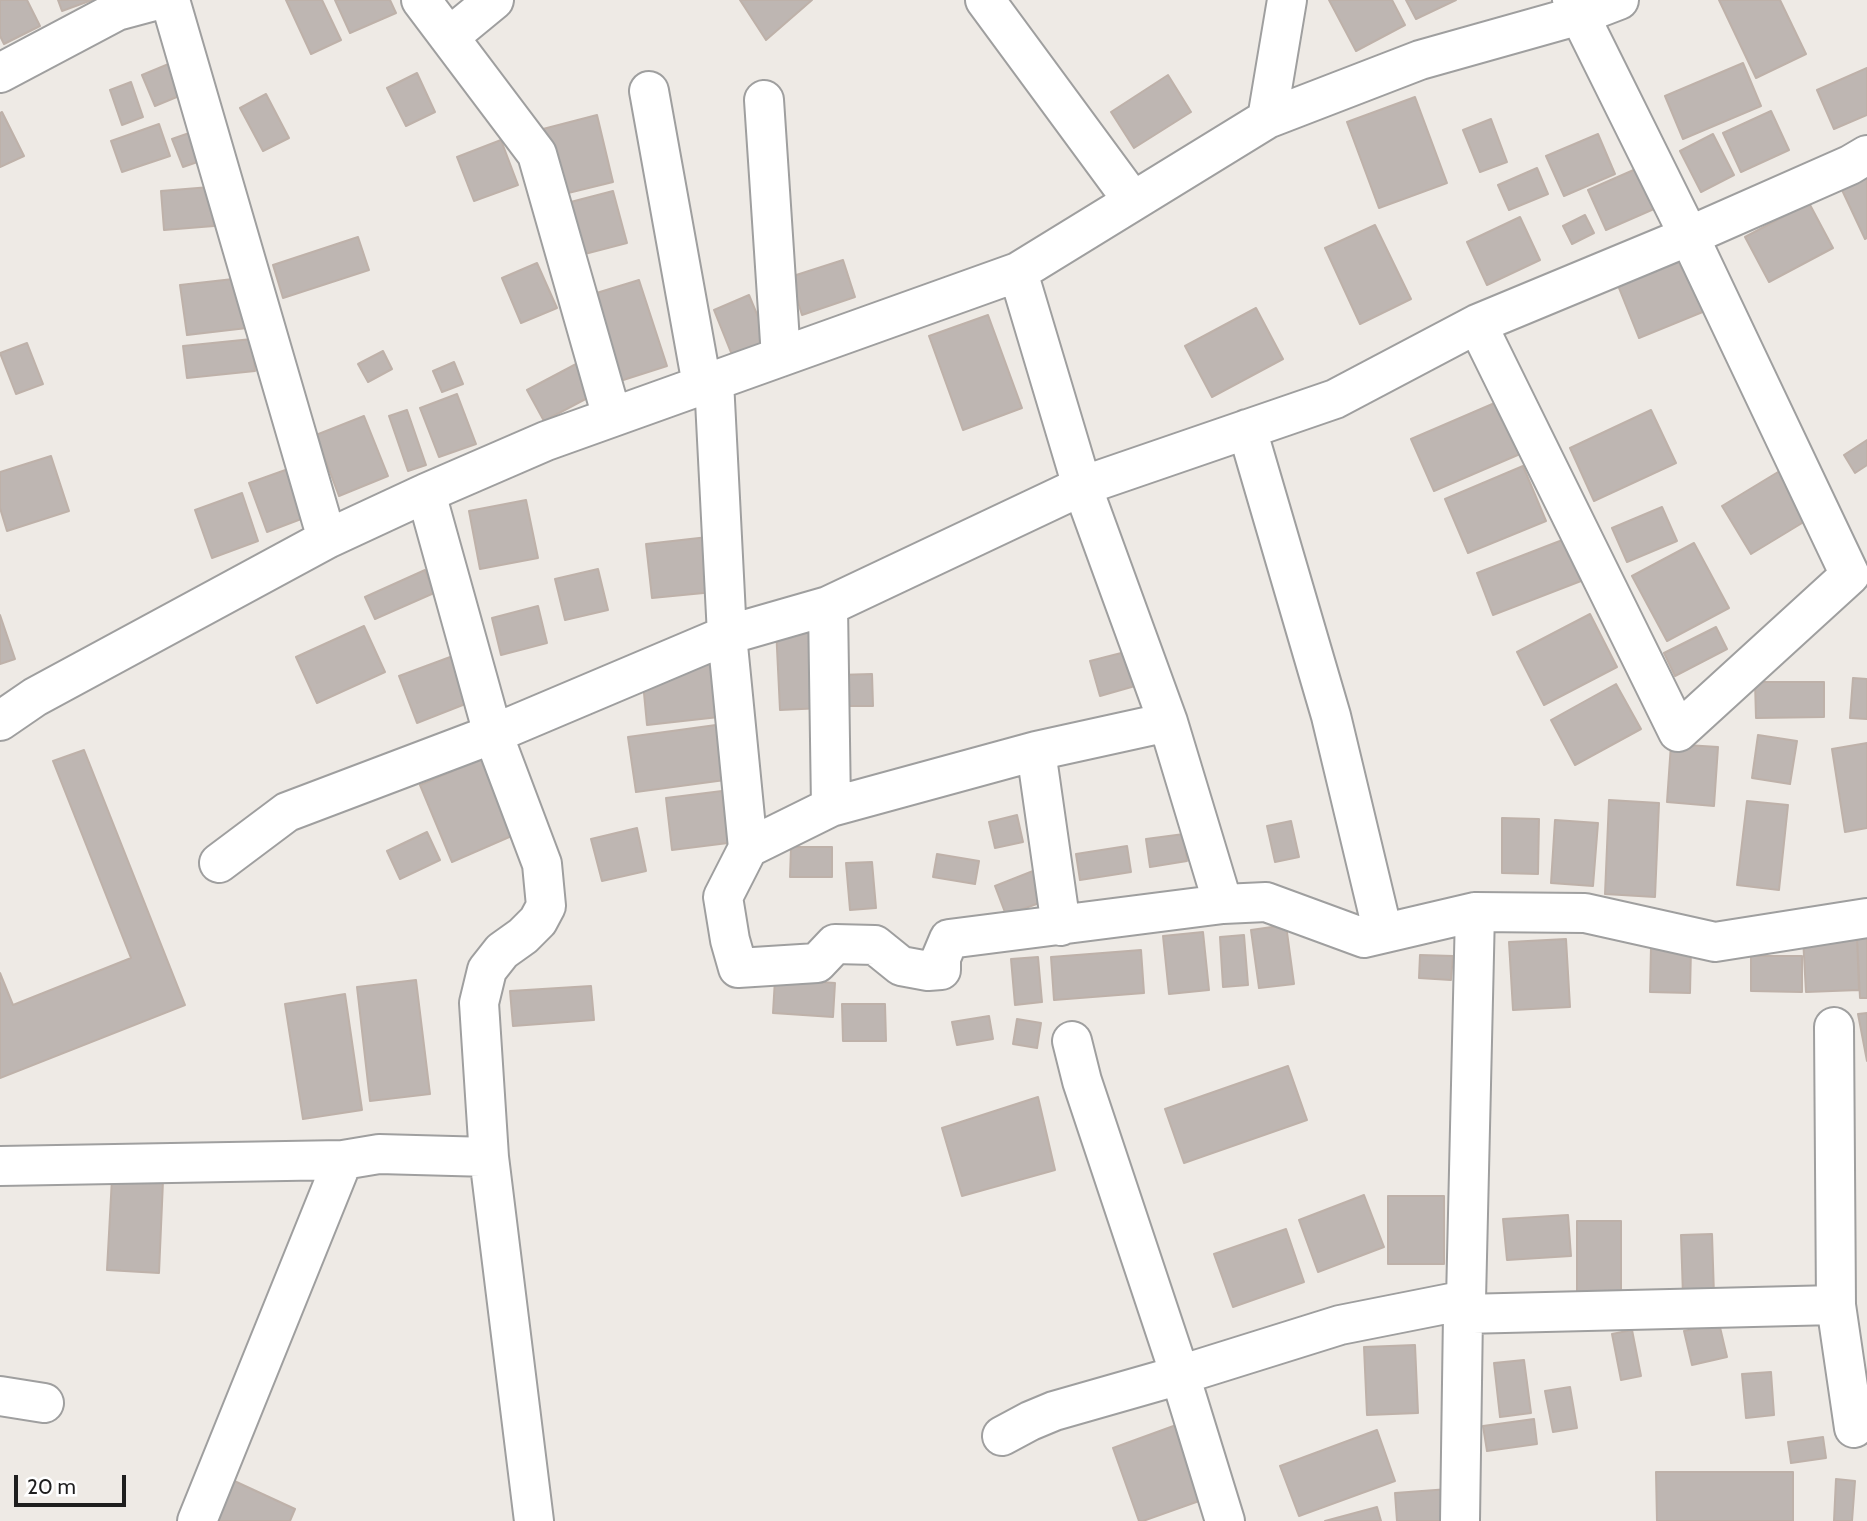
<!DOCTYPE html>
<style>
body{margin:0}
#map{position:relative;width:1867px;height:1521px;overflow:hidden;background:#eeeae5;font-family:Cabin,sans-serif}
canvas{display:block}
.scale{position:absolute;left:14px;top:1475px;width:112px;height:32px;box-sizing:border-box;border:4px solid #1e1e1e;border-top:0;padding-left:9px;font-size:21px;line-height:24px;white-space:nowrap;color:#1e1e1e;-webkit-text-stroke:5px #fff;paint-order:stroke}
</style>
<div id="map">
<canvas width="1867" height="1521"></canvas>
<div class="scale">20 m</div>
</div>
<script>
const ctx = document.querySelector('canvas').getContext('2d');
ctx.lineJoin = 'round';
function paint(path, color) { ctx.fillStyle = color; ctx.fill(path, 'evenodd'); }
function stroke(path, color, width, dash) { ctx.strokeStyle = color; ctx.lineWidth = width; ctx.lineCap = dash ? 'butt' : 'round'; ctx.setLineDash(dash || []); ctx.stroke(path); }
const building = new Path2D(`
 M0,0H27L40,26L4,44L0,36Z
 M58,0H92L62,11Z
 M286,0H322L341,40L311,54Z
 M335,0H390L396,13L350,33Z
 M740,0H812L766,40Z
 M1329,0H1392L1405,25L1356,51Z
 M1406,0H1456L1416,19Z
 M1719,0H1780L1806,54L1756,78Z
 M171,63L184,94L155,106L142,75Z
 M1743,63L1761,106L1683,139L1665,96Z
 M1867,68V115L1834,129L1817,90Z
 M417,73L435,112L406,126L387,88Z
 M1168,75L1191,112L1134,148L1111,112Z
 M131,82L143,117L122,125L110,90Z
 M266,94L289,138L263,151L240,108Z
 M1415,97L1447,183L1379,208L1347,122Z
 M1771,111L1789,150L1741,172L1723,133Z
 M2,112L24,156L0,167V113Z
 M597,115L613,182L560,195L543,129Z
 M1491,119L1507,162L1480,172L1463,130Z
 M159,124L170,156L122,172L111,141Z
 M195,131L206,159L183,167L172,139Z
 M1598,134L1615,174L1564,196L1546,156Z
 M1713,134L1734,175L1701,192L1680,151Z
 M501,140L518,185L474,201L457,157Z
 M1645,165L1663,205L1606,230L1588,190Z
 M1537,168L1548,194L1509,210L1498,185Z
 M1867,178V238L1865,239L1842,190Z
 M210,187L214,226L164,230L161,191Z
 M613,191L627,243L577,256L563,204Z
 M1809,203L1833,248L1769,282L1745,237Z
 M1585,215L1594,233L1572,244L1563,226Z
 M1520,217L1540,260L1487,285L1467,242Z
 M1375,225L1411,299L1360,324L1325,248Z
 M358,237L369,270L283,298L273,265Z
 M1683,256L1705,311L1639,338L1617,283Z
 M843,260L855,297L802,315L790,277Z
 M537,263L557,308L521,323L502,278Z
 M242,278L247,328L187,335L180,285Z
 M639,280L667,366L617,382L590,295Z
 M749,295L768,341L732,355L714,310Z
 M1256,308L1283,359L1212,397L1185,346Z
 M988,315L1022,408L963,430L929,336Z
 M252,339L255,371L187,378L183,346Z
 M27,343L43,384L16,394L0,353Z
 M383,351L392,369L368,382L358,364Z
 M454,362L463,384L442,392L433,371Z
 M578,363L595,394L544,421L527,390Z
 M457,394L476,444L439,457L420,408Z
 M1497,402L1520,454L1434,491L1411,439Z
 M407,410L426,465L408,471L389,416Z
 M1651,410L1676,463L1594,501L1570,448Z
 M364,416L388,476L339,496L316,435Z
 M1867,440V465L1855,473L1844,455Z
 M51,456L69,511L7,531L0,508V472Z
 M1523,466L1546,521L1468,553L1445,499Z
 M291,468L309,516L267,532L249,483Z
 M1783,469L1812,517L1751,554L1722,506Z
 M242,493L258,541L212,558L195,510Z
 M526,500L538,558L480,569L469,511Z
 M1662,507L1677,541L1627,562L1612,528Z
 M708,537L714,592L652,598L646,544Z
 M1565,539L1581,581L1493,615L1477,573Z
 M1694,543L1729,608L1667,641L1632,576Z
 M598,569L608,610L565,620L555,579Z
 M425,570L434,593L375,619L365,597Z
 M538,606L547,643L501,655L492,618Z
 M1590,614L1617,667L1544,705L1517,652Z
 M0,615L15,659L0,664Z
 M364,626L385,672L317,703L296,657Z
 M820,626L823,708L780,710L776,628Z
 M1716,627L1727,649L1675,676L1664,653Z
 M1133,650L1142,684L1100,696L1090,661Z
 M461,653L478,699L417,723L399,676Z
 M722,663L728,716L647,725L642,672Z
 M872,674L873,706H837V675Z
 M1853,678L1867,679V719L1850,718Z
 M1755,682H1824V717L1756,718Z
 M1616,684L1641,729L1575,765L1551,720Z
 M716,725L725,780L636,792L628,737Z
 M1758,735L1797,741L1790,784L1752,778Z
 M1867,743V828L1845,832L1832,749Z
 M1671,744L1718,747L1714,806L1667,802Z
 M84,750L185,1005L0,1078V973L13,1005L131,958L53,761Z
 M490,755L523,831L452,862L420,785Z
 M722,791L728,843L672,850L666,798Z
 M1609,800L1659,803L1655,897L1605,894Z
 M1747,801L1788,805L1779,890L1737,885Z
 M1017,815L1023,842L995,848L989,822Z
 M1502,818L1539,819L1538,874L1502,873Z
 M1555,820L1598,823L1593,886L1551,883Z
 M1291,821L1299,857L1275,862L1267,826Z
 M637,828L646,871L602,881L591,839Z
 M427,832L440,860L400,879L387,851Z
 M1184,834L1187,861L1150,867L1146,839Z
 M1127,846L1131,872L1080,880L1076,854Z
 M791,847H832V877H790Z
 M937,854L979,861L975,884L933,877Z
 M872,862L876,908L850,910L846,863Z
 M1033,871L1045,901L1006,915L995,886Z
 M1286,925L1294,984L1259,988L1251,930Z
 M1203,932L1209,990L1169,994L1163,936Z
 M1244,935L1248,985L1223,987L1220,937Z
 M1857,936L1859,990L1806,992L1803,938Z
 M1867,936V998H1860L1857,937Z
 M1566,939L1570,1007L1513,1010L1509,942Z
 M1651,947L1691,948L1690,993L1650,992Z
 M1141,950L1144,993L1054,1000L1051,957Z
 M1420,955L1453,956L1451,980L1419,978Z
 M1751,956H1802V992L1751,991Z
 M1038,957L1042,1002L1015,1005L1011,959Z
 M775,979L835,983L833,1017L773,1013Z
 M416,980L430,1094L370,1101L357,987Z
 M591,986L594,1020L513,1026L510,991Z
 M345,994L362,1110L303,1119L285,1004Z
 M842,1004H885L886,1041H843Z
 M1867,1013V1061L1858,1014Z
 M989,1016L993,1039L957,1045L952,1022Z
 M1017,1019L1041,1023L1037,1048L1013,1044Z
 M1288,1066L1307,1120L1184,1163L1165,1109Z
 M1038,1097L1055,1170L962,1196L942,1128Z
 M112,1178L163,1181L159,1273L107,1270Z
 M1364,1195L1384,1247L1318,1272L1299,1220Z
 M1388,1196H1444V1264H1388Z
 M1568,1215L1571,1256L1507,1260L1503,1219Z
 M1577,1221H1621V1296H1577Z
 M1286,1229L1304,1282L1233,1307L1214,1254Z
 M1712,1234L1714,1295L1683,1296L1681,1235Z
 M1719,1323L1727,1357L1692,1365L1684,1331Z
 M1632,1330L1641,1376L1621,1380L1612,1334Z
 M1415,1345L1418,1413L1367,1415L1364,1347Z
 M1524,1360L1531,1413L1500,1417L1494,1363Z
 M1771,1372L1774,1415L1746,1418L1742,1374Z
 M1570,1387L1577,1428L1553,1432L1545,1391Z
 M1534,1419L1537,1444L1487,1451L1483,1426Z
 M1190,1420L1216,1495L1143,1521H1139L1113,1448Z
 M1377,1430L1395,1481L1299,1516L1280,1466Z
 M1823,1437L1826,1458L1791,1463L1788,1442Z
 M1656,1472H1793V1521H1657Z
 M230,1479L295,1509L290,1521H211Z
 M1836,1479L1855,1481L1852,1521H1834Z
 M1449,1489L1452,1521H1397L1395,1493Z
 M1377,1507L1381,1521H1325Z`);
paint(building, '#beb6b2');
stroke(building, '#beb1a9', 2);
const street = new Path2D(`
 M170,0L327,539
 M421,0L537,154L612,417
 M985,0L1133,201
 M1287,0L1267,119L1018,272L1082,486L1168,722L1223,904L1266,902L1364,938L1475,912
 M449,37L494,0
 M0,73L117,11L158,0
 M649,91L702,385
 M764,100L781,357
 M1267,119L1420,60L1580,15L1619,0
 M1477,324L1678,732L1850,575L1689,236L1572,0
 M714,381L727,635L748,848L723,897L730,940L738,968L817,963L835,944L875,945L901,966L928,971L941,970V958L949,939L1223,904
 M1247,429L1331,716L1383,933
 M426,493L493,734L542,864L546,906L538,921L523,936L502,951L487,970L479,1003L489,1157L534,1521
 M828,606L831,807
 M0,721L35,697L327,539L426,493L546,441L1018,272
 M1036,751L1061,926
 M748,848L831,807L1036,751L1168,722
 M219,863L287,812L493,734L727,635L828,606L1082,486L1335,399L1477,324L1689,236L1850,165L1867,155
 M1834,1027L1836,1305L1854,1428
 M1072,1041L1082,1081L1180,1375L1225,1521
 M0,1166L343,1160L379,1154L489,1157
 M1463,1314L1836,1305
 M0,1396L44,1403
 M1002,1436L1030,1421L1054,1411L1180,1375L1340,1325L1466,1300
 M197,1521L343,1160
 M1460,1521L1463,1314L1466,1300L1475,912L1585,913L1715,942L1867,918`);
stroke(street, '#9f9f9f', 42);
stroke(street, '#fff', 38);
</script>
